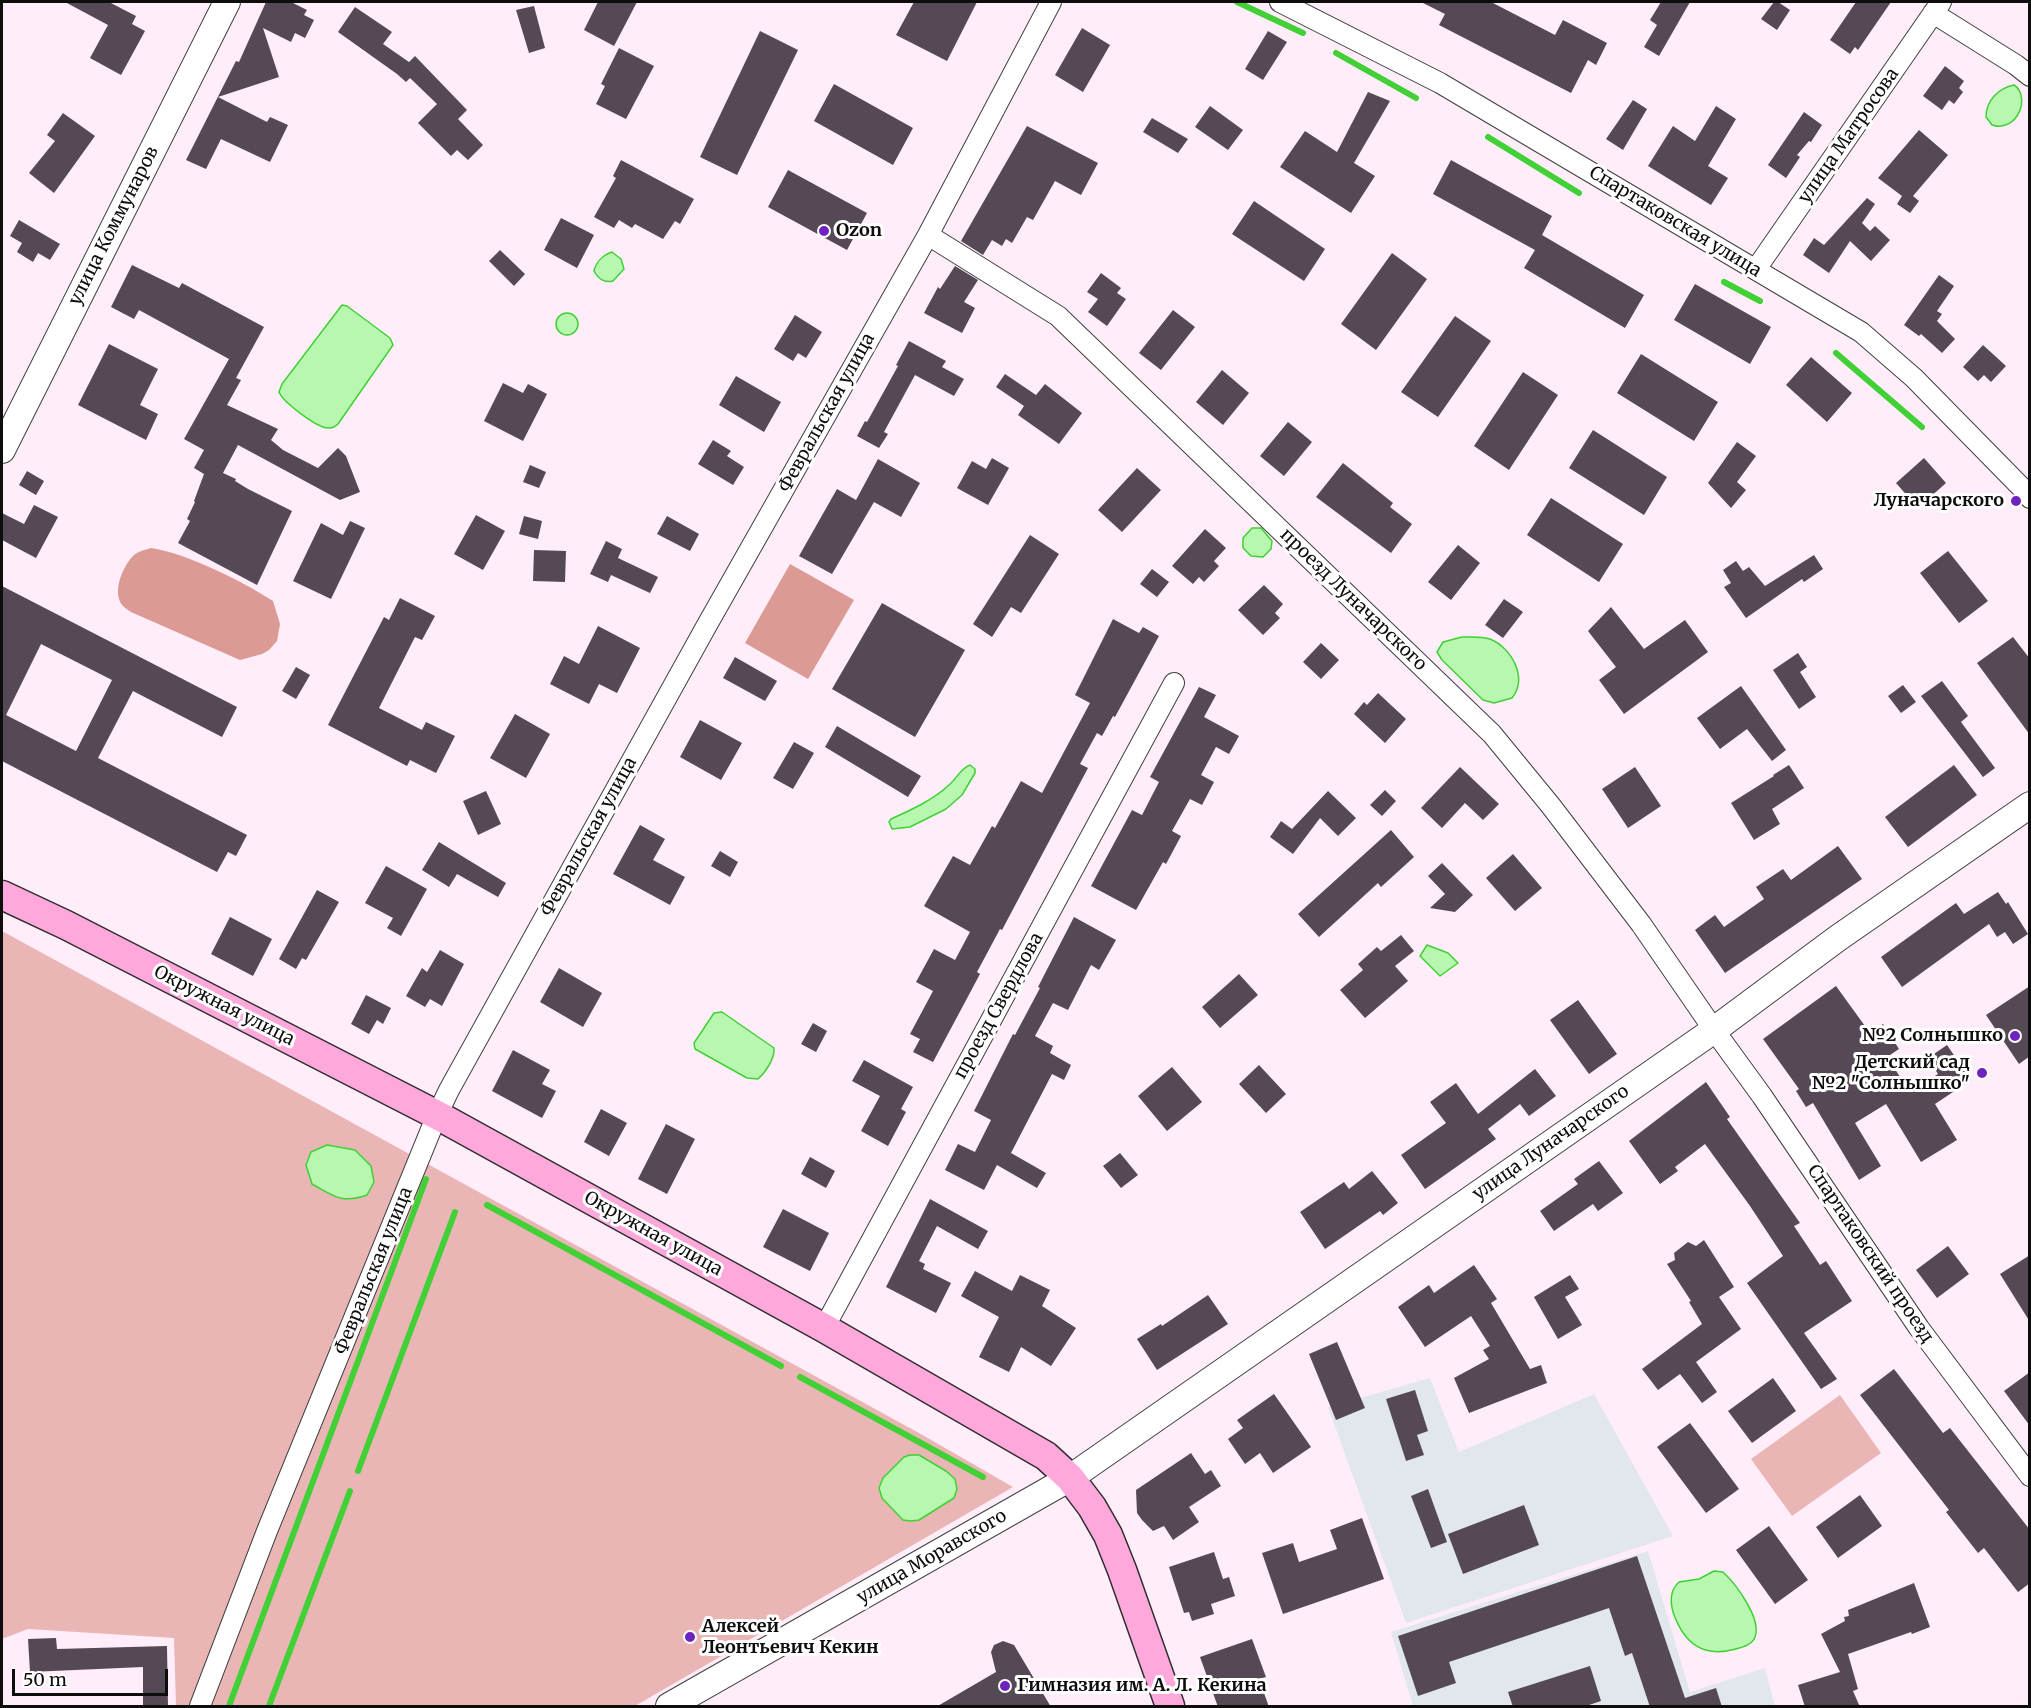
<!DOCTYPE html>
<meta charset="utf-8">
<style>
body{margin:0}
#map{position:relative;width:2031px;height:1708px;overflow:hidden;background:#ffedf9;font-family:Merriweather,serif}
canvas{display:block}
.frame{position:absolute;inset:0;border:3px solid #0d0d0d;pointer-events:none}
.scale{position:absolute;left:12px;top:1669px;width:156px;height:27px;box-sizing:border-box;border:3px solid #0d0d0d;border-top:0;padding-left:8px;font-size:18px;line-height:21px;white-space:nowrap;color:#0d0d0d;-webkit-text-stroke:4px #fff;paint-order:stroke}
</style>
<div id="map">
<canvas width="2031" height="1708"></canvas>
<div class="frame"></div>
<div class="scale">50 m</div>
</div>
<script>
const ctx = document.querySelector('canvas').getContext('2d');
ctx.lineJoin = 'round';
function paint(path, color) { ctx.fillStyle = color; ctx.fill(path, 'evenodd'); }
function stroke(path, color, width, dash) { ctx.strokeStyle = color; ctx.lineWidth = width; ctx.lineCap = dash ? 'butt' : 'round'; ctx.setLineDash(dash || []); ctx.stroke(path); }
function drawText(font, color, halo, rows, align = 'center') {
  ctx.font = font + ' Merriweather,serif'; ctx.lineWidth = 6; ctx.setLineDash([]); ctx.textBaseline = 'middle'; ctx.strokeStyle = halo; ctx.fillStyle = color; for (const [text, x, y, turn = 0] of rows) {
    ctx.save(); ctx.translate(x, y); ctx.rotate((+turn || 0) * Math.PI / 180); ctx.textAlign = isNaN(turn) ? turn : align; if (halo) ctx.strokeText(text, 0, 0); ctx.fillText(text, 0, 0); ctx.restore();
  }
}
paint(new Path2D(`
 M1430,1378L1459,1452L1594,1394L1673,1536L1406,1623L1328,1407Z
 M1648,1551L1690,1692L1765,1668L1775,1706H1413L1391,1632Z`), '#e1e7ec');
paint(new Path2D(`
 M2,931L919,1433L1013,1487L635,1706H176L174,1638L28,1629L2,1639Z
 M1840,1395L1881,1453L1792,1516L1751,1459Z`), '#eab6b5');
paint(new Path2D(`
 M151,548C186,553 242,581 273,601L280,624L277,641L269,650L262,654L240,660L131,612C128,610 125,608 123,606C111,593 123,566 133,556C138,551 145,550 151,548Z
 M790,564L854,600L808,679L745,643Z`), '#db9a94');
const water = new Path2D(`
 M2014,85C2031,96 2018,133 1992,125L1986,117C1986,100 1999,88 2014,85Z
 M612,252L621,259L624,269L613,281C605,283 598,279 594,271C596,262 603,255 612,252Z
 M342,305L347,306L390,338L393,345L338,424C334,427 334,428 329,428C318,429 283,402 279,392L282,384Z
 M556 324a11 11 0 1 1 22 0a11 11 0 1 1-22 0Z
 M1252,528H1261L1272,541L1271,549L1263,557L1251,556L1243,548V538Z
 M1462,637C1471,637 1481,636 1490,639C1512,648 1528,678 1512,698L1494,703L1483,700L1442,660L1437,652L1443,642Z
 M970,765L975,769V773L962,795L946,809L910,827L892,829L889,822L891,819C911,810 933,800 949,785C957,778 961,768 970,765Z
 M1427,945L1448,953L1458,963L1440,976L1420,956Z
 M722,1012L774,1048C775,1058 766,1072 758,1079L747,1078L695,1049L694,1043L714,1013Z
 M327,1145L355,1150L371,1166L374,1182L367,1195C341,1204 334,1196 312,1184L306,1165L311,1152Z
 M910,1455H919L946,1471L955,1479L957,1489L954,1498L919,1520L911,1521L903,1520L882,1498L879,1488L883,1478L904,1457Z
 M1714,1571L1723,1572C1736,1584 1762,1619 1755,1637C1752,1645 1743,1647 1736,1649C1703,1658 1684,1644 1673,1612C1670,1601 1670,1590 1679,1582L1699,1579Z`);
paint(water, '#b7f7b0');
stroke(water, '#41d035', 1.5);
stroke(new Path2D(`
 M1237,2L1303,33
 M1336,53L1416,98
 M1488,137L1579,193
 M1724,282L1760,301
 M1836,353L1922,427
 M487,1205L781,1366
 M800,1377L983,1477
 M358,1471L455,1212
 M229,1706L426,1179
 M269,1706L350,1491`), '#41d035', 6);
paint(new Path2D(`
 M65,2H109L136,16L132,24L145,31L121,75L90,58L108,25Z
 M266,2H291L307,10L304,15L314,20L305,38L295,33L291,42L263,28L279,77L218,97L267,122L270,117L288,125L270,162L221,139L206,169L186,160L236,61L239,62Z
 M598,2H637L614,46L584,30Z
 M914,2H977L947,61L896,35Z
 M1421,2H1491L1555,35L1563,20L1607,43L1596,65L1588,60L1571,93L1439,25L1445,14Z
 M1661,2H1690L1659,56L1644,47L1657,25L1650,20Z
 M1774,2H1778L1790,10L1777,30L1761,19Z
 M1856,2H1891L1858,50L1855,47L1850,54L1830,40Z
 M534,6L545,48L529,53L516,10Z
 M355,7L392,32L383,44L409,62L415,56L467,110L458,119L483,145L468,160L457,150L451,156L418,123L437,104L410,78L406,82L397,74L338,32Z
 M1082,28L1110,45L1083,92L1055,75Z
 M760,31L798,50L737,175L700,157Z
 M1268,31L1287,42L1263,80L1245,69Z
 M619,48L654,66L626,119L596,104L605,86L601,84Z
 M1945,66L1964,81L1959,88L1963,92L1954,104L1949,100L1942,110L1923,96Z
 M834,84L913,128L893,165L814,121Z
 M1368,92L1390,101L1354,163L1375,176L1351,213L1280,167L1305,131L1337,152Z
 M1633,100L1647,109L1623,150L1606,139Z
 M1210,106L1243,130L1228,150L1195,127Z
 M1716,106L1736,119L1708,166L1728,178L1711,205L1648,166L1673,126L1695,141Z
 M1804,112L1822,125L1811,142L1809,141L1797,155L1800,157L1786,178L1768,165Z
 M63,113L95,136L54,193L29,173L55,141L47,135Z
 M1152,118L1188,139L1178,153L1143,132Z
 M1027,126L1098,163L1081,195L1055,181L1033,220L1027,217L1012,243L1006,239L1002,246L992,240L983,255L961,241Z
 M1919,130L1948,155L1913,196L1919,201L1910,213L1897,204L1902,196L1878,178Z
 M621,160L694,199L680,224L675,221L663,239L635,224L632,228L619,220L614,228L594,217L616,178L613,176Z
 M1451,160L1552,216L1542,235L1644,295L1625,328L1524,268L1535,250L1433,194Z
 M788,170L867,213L847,250L768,207Z
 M1867,198L1875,204L1862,223L1870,231L1875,226L1890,240L1871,261L1850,241L1829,273L1803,255L1814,238L1824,245Z
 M1254,201L1325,249L1304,281L1232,234Z
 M561,218L594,235L577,268L544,250Z
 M19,220L60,244L50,260L38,253L33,262L17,252L22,243L10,236Z
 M500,250L525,274L514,286L489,261Z
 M1392,253L1427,279L1376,350L1341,324Z
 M132,265L179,288L182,283L264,327L236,378L241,380L227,405L278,429L271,440L283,450L318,468L338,448L346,456L360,492L340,500L238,445L223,473L236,479L235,481L248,489L292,511L257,585L178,543L190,521L187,519L195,502L194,501L204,474L194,468L204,450L184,439L229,359L139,310L134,319L111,307Z
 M955,266L978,280L964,302L975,308L962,333L924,313L938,287L940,289Z
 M1101,273L1121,288L1117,293L1126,299L1107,326L1088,312L1098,299L1087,292Z
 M1939,275L1954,286L1937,311L1942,314L1937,321L1955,339L1942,353L1921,334L1919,336L1904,325Z
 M1695,284L1771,327L1750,364L1674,320Z
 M1173,310L1195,327L1161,370L1139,353Z
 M795,315L822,332L806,358L798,353L793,361L774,349Z
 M1455,316L1491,341L1438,417L1401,392Z
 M909,341L946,361L942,367L964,379L954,396L915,375L884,432L888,434L879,448L857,436L865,421L867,422L898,366L896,365Z
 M109,344L158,369L140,405L158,414L146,440L78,405Z
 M1983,345L2006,366L1991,382L1984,375L1978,381L1963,367Z
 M1641,354L1718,402L1694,441L1617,393Z
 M1811,357L1852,393L1827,422L1786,385Z
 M1222,370L1249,393L1223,425L1196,402Z
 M1523,372L1558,395L1509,470L1474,446Z
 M1005,374L1036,395L1045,384L1082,413L1059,444L1018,415L1024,406L996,387Z
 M736,376L781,402L764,432L719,405Z
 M503,383L523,393L528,384L547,394L523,441L484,421Z
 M1288,422L1312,442L1284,476L1260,456Z
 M1593,430L1667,477L1644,515L1569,468Z
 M713,440L731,451L727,456L744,467L733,485L698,464Z
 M1737,442L1756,456L1737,482L1746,490L1731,508L1708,483Z
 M992,458L1009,468L988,505L957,488L972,461L986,469Z
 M1924,458L1946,483L1918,508L1896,483Z
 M878,459L920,483L901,517L874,502L832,574L799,556L837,489L856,500Z
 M1343,463L1393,503L1390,507L1412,524L1391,553L1316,497Z
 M530,465L546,472L539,488L523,482Z
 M1137,468L1161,490L1122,532L1098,510Z
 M27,471L44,481L36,495L19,485Z
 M1551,498L1623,544L1599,582L1527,535Z
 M34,505L58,517L36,558L2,540V513L24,524Z
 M476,515L505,531L483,570L454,554Z
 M524,516L542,521L538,539L519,534Z
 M667,516L699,534L690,551L657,534Z
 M350,521L365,528L331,599L293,581L321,523L343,535Z
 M1205,529L1226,548L1214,561L1219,566L1204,582L1199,577L1193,584L1172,566Z
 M1030,535L1059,554L1021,613L1011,607L992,637L973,624Z
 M606,541L622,549L618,558L658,577L650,593L611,575L608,582L590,574Z
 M1458,545L1480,563L1451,600L1428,582Z
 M534,550L566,551L565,582L533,581Z
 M1948,551L1988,601L1959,623L1920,573Z
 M1814,555L1823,569L1804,582L1802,579L1746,618L1724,587L1731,583L1723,570L1736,561L1743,571L1749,567L1765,586Z
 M1152,569L1169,582L1157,597L1140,584Z
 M1264,585L1283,604L1275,613L1280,618L1263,635L1238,610Z
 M2,586L237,707L222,737L133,691L98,758L247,835L236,856L228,852L217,872L2,761ZM41,644L112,680L76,751L6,715Z
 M400,598L435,616L422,640L415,637L379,708L422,730L426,722L455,736L436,773L410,760L407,766L328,725L384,617L389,620Z
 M1504,599L1523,612L1503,638L1485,625Z
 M882,603L965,650L915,737L832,689Z
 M1611,607L1644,649L1685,620L1708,652L1624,714L1599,680L1616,667L1588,631Z
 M1113,619L1139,633L1143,627L1159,636L1115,717L1113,716L1102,736L1097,733L1080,764L1088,768L1002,930L1000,929L977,972L980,974L933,1062L913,1052L920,1039L910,1034L933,991L916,982L934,949L955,960L970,932L924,906L953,856L970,865L992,826L995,828L1021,781L1042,793L1090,703L1075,695Z
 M598,626L640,648L617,693L599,684L589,704L550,684L564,656L579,664Z
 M2013,637L2030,659V735L1977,663Z
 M1321,643L1339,660L1321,679L1303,662Z
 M1798,653L1807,667L1800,672L1816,697L1799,709L1773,670Z
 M735,657L777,681L765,701L723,678Z
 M296,667L310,675L296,699L282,691Z
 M1942,681L1968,716L1961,722L1995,768L1983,777L1921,696Z
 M1903,685L1916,702L1901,713L1888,696Z
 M1741,686L1786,750L1772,761L1747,729L1720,749L1697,718Z
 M1199,687L1216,695L1204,717L1239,736L1229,754L1216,747L1201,775L1214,782L1202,805L1190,799L1172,831L1181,836L1166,864L1163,862L1136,910L1091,886L1132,810L1142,815L1159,782L1150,777Z
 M1378,693L1406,719L1385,743L1354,714L1364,702L1367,705Z
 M515,714L550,734L526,778L490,758Z
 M700,720L742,743L721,780L680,757Z
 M837,726L921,776L908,797L825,747Z
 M794,742L814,753L793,789L773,778Z
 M1789,765L1804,788L1772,809L1780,824L1754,840L1731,803L1774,776L1773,775Z
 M1954,765L1977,795L1908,847L1885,817Z
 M1460,767L1499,804L1483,820L1465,803L1442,828L1421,808Z
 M1635,767L1661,806L1628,828L1602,789Z
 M1385,790L1396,801L1382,816L1370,805Z
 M486,791L501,824L478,835L463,801Z
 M1328,791L1356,818L1338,836L1320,818L1293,854L1270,837L1281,821L1292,829Z
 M640,825L665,839L653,860L685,877L670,905L613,874Z
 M1391,830L1414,857L1381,887L1378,883L1319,937L1298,914Z
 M439,842L506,883L498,897L457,874L449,887L422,870Z
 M1838,846L1862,879L1725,973L1695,930L1715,915L1724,927L1764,899L1756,887L1783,869L1791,880Z
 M720,851L738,862L730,877L711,866Z
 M1513,854L1542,888L1515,911L1486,878Z
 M1442,863L1473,895L1455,912L1430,908L1445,894L1428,876Z
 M386,866L427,889L401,936L387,928L393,918L365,903Z
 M317,890L339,902L306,960L302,958L296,969L279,959Z
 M1998,892L2006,904L2008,902L2028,934L2013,944L2005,932L1997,937L1989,924L1902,987L1881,957L1956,903L1964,914Z
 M230,917L272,939L253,976L211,954Z
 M1074,917L1116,940L1099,970L1091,965L1068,1010L1053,1003L1035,1036L1053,1046L1050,1053L1071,1065L1064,1080L1052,1074L1011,1153L1046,1173L1037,1188L997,1165L984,1190L945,1170L958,1144L975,1152L991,1120L974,1111L1013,1034L1015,1035L1040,988L1038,987Z
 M1401,935L1414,951L1395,966L1408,981L1365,1018L1340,990L1363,970L1358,964L1377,947L1381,951Z
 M440,950L464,964L442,1006L430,999L425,1007L406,996L422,968L427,972Z
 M559,968L602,993L583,1027L540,1002Z
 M1239,974L1258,995L1220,1028L1202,1007Z
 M1836,986L1870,1033L1883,1024L1899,1049L1887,1057L1910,1092L1938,1074L1928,1058L1947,1045L1971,1080L1935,1104L1957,1140L1921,1162L1886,1104L1855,1123L1881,1166L1859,1180L1813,1103L1806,1107L1796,1091L1799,1089L1763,1039Z
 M2030,986V1056L2019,1064L1986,1015Z
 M366,995L391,1008L383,1024L377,1020L369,1034L351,1024Z
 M1578,1000L1617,1054L1589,1074L1550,1020Z
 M813,1023L827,1031L816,1052L801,1044Z
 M513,1050L550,1070L542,1084L556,1091L542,1118L492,1091Z
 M864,1060L913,1087L901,1109L906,1112L888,1146L861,1131L880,1096L852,1081Z
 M1259,1065L1286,1094L1266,1113L1239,1084Z
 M1172,1067L1202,1102L1167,1131L1138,1096Z
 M1535,1069L1556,1096L1529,1116L1520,1104L1488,1129L1496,1139L1425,1189L1401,1155L1446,1123L1430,1102L1456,1083L1478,1114Z
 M1706,1082L1730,1117L1727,1119L1800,1223L1794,1226L1820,1265L1826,1261L1852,1301L1804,1333L1837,1379L1821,1389L1747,1283L1783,1256L1750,1206L1705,1144L1675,1167L1678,1171L1660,1184L1629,1141Z
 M601,1109L627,1123L609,1156L584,1142Z
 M666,1124L695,1139L667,1194L638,1179Z
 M1120,1153L1138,1175L1121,1188L1103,1166Z
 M810,1157L835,1171L826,1188L801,1174Z
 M1599,1161L1623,1193L1598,1211L1593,1204L1554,1231L1540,1211L1578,1184L1574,1179Z
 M1372,1171L1398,1203L1383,1215L1380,1211L1325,1249L1300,1212L1344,1182L1349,1189Z
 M930,1199L988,1231L978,1249L937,1226L919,1261L925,1264L923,1269L951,1283L936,1313L886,1287Z
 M783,1209L829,1233L810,1271L763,1247Z
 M1704,1240L1734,1287L1719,1297L1741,1329L1696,1362L1717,1392L1702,1403L1680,1374L1658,1390L1642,1369L1702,1324L1689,1302L1691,1301L1667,1264L1675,1260L1674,1253L1688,1242L1696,1246Z
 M1948,1246L1969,1274L1937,1298L1916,1270Z
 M2030,1255V1322L2000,1274Z
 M1474,1265L1497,1299L1491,1303L1530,1369L1541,1365L1547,1383L1469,1413L1454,1378L1489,1359L1483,1350L1490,1346L1471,1316L1425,1347L1398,1307L1429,1285L1434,1293Z
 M975,1271L1012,1291L1020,1275L1050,1290L1042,1306L1076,1328L1051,1366L1021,1347L1009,1372L979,1357L999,1317L961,1296Z
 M1570,1275L1579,1289L1565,1297L1582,1325L1558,1339L1534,1297Z
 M1208,1295L1228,1324L1157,1370L1137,1339L1161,1324L1162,1326Z
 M1337,1342L1365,1408L1336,1420L1309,1354Z
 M1894,1369L1943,1433L1950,1428L2030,1530V1583L2018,1592L1984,1548L1978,1553L1946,1512L1949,1510L1860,1395Z
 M2030,1372V1426L2004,1391Z
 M1773,1378L1796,1411L1752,1443L1728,1411Z
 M1415,1390L1428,1431L1417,1435L1424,1455L1406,1461L1386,1399Z
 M1274,1394L1311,1447L1273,1473L1260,1453L1245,1464L1228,1439L1243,1428L1237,1420Z
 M1690,1423L1739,1489L1706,1513L1657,1447Z
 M1191,1453L1205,1474L1211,1470L1221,1486L1189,1507L1199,1522L1173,1540L1164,1526L1153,1531L1142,1520L1137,1513L1136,1490Z
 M1428,1489L1447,1542L1431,1548L1411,1496Z
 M1860,1495L1882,1526L1838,1558L1816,1527Z
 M1524,1505L1539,1545L1463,1574L1448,1534Z
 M1362,1518L1384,1579L1283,1614L1262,1553L1293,1543L1299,1562L1337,1549L1330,1530Z
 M1769,1526L1808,1580L1775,1604L1736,1550Z
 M1214,1552L1223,1579L1229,1577L1235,1596L1211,1604L1214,1614L1192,1621L1189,1612L1184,1613L1169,1567Z
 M1637,1556L1685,1698L1716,1688L1722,1707H1650L1632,1653L1625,1656L1609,1608L1449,1662L1456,1683L1418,1696L1398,1636Z
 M1914,1583L1930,1627L1912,1634L1911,1632L1848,1654L1858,1689L1853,1691L1860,1707H1805L1798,1685L1840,1672L1821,1634L1845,1621L1844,1617L1849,1616L1848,1610Z
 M56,1638L57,1649L167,1646L168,1707H143V1667L30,1672L28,1639Z
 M1252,1639L1266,1677L1259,1679L1269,1707H1218L1200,1657Z
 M1003,1641L1014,1645L1051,1707H936L996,1672L991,1652L994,1645Z
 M1590,1666L1601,1701L1583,1707H1513L1508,1692Z`), '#554956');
const minor = new Path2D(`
 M1280,2L1440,83L1861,332L1914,378L2021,487L2030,498
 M1933,13L2016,65L2030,76
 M928,235L1058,316L1492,734L1551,806L1641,924L1714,1030L1762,1096L1919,1328L2030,1476
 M1756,269L1941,2
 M824,1328L1174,683
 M200,1706L267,1531L437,1115L449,1090L707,625L928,235L1051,2`);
const tertiary = new Path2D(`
 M2,450L227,2
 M669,1706L1070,1478L1714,1030L1838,938L2030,805`);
const secondary = new Path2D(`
 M2,895L66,925L437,1115L824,1328L1046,1456L1070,1478L1092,1507L1108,1535L1122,1570L1170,1706`);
stroke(minor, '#404040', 22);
stroke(tertiary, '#404040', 28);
stroke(secondary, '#2f2f2f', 31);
stroke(minor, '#fff', 20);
stroke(tertiary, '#fff', 26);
stroke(secondary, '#ffa8db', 28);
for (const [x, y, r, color] of [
 [824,231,6,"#6e22c0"],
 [2016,501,6,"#6e22c0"],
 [2015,1036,6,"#6e22c0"],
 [1982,1073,6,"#6e22c0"],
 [690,1637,6,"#6e22c0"],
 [1005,1686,6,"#6e22c0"]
]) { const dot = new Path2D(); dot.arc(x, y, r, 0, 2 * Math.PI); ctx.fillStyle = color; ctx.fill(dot); stroke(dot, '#fff', 2); }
drawText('18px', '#0d0d0d', '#fff', [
 ["улица Матросова",1849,136,-55],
 ["Спартаковская улица",1675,222,31],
 ["улица Коммунаров",114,226,-63],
 ["Февральская улица",827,413,-61],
 ["проезд Луначарского",1353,600,44],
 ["Февральская улица",589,837,-61],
 ["Окружная улица",224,1006,27],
 ["проезд Свердлова",999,1006,-61],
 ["улица Луначарского",1551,1143,-35],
 ["Окружная улица",653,1234,29],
 ["Спартаковский проезд",1870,1254,56],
 ["Февральская улица",374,1271,-68],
 ["улица Моравского",932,1557,-30]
]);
drawText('bold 18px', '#0d0d0d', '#fff', [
 ["Ozon",836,231],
 ["Луначарского",2004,501,"right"],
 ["№2 Солнышко",2003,1036,"right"],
 ["Детский сад",1970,1063,"right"],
 ["№2 \"Солнышко\"",1970,1084,"right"],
 ["Алексей",702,1627],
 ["Леонтьевич Кекин",702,1648],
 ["Гимназия им. А. Л. Кекина",1017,1686]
], 'left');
</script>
